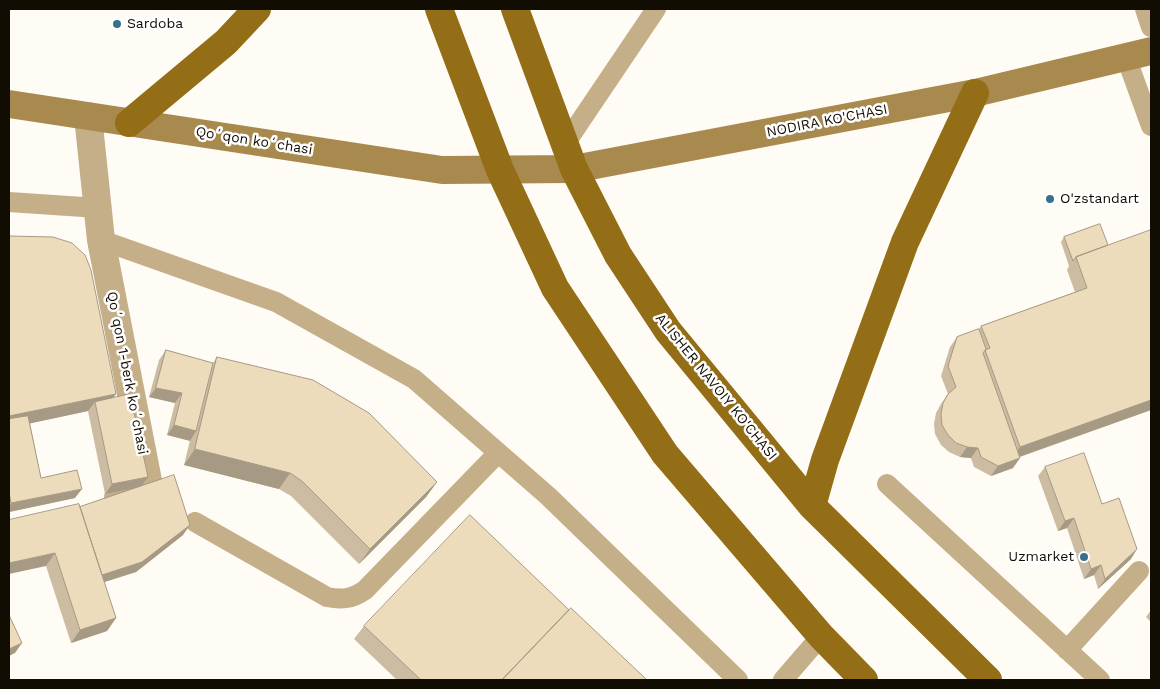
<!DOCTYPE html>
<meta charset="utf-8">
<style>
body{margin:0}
#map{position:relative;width:1160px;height:689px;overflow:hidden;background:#fffbf5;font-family:"Work Sans",sans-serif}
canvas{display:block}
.frame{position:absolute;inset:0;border:10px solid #120d03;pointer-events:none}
</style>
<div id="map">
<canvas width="1160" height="689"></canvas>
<div class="frame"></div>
</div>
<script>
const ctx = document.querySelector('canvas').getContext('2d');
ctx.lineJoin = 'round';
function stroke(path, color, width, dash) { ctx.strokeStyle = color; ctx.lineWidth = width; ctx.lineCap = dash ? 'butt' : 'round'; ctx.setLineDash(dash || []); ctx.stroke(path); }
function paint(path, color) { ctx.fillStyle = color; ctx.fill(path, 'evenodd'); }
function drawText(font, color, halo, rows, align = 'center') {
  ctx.font = font + ' "Work Sans",sans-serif'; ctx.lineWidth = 5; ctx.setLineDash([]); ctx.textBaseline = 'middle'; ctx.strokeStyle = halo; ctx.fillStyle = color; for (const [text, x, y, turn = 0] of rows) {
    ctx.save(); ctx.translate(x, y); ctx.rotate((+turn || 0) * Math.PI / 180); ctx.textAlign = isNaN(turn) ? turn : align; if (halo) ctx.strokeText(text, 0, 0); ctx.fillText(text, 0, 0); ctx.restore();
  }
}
stroke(new Path2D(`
 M1145,9L1151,27
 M1126,57L1151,126
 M565,144L656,9
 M9,202L98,208
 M101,240L276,302L414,379L548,496L738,680
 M887,484L1100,680
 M195,522L327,597C342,600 352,599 365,590L498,453
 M1067,650L1139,571
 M783,680L821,636`), '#c4af89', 20);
stroke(new Path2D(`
 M88,116L101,240L149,486L142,491L118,498`), '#c4af89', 28);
stroke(new Path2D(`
 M9,104L442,170L574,169L975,93L1151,51`), '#a98a4e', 28);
stroke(new Path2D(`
 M439,9L500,170L555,288L665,454L821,636L864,680
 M515,9L574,169L618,255L668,331L812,506L988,680
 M129,123L226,42L257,9
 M812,506L825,460L905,242L975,93`), '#946e17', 28);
paint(new Path2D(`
 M1100,224L1151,410L1020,457L1013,468L991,476L974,467L971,458L960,457L949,452L941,445L935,434L934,424L936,413L941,404L948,394L941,376L950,347L957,337L979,329L981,326L1075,292L1067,270L1069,266L1061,242L1064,237Z
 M9,236L114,397L148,477L141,486L183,535L136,572L104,582L116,618L107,631L71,643L46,566L80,507L137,487L105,494L88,411L30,423L41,478L75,498L9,512Z
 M166,350L213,363L217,357L437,482L426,497L359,564L291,496L279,489L184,465L190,440L167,435L175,403L149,397L159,360Z
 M1045,467L1102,504L1131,559L1098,589L1094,575L1084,579L1067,528L1058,531L1038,476Z
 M569,610L647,680H397L354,639L364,626Z
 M1151,610V622L1146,617Z`), '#ccbda2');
paint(new Path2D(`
 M156,388L182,393L175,403L149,397Z
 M116,394L107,407L95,402L88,411L9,428V416Z
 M1151,400V410L1010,460L1020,447Z
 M174,425L196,431L190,441L167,435Z
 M967,447L978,448L971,458L960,457Z
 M195,449L290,473L279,489L184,465Z
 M1020,458L1013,468L991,476L998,466Z
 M148,477L141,487L105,494L112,484Z
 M437,482L426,497L359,564L370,549Z
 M82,489L75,498L9,512V507L11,503Z
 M1074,518L1067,528L1058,531L1065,521Z
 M190,525L183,535L136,572L92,586L99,576Z
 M1137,549L1131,559L1098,589L1105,579Z
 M55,553L46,566L9,574V563Z
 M1101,565L1094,575L1084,579L1091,569Z
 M116,618L107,631L71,643L80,630Z
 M22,643L15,653L9,656V649Z`), '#a69a84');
const building = new Path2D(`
 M1100,224L1108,245L1076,257L1073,261L1064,237Z
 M1151,230V400L1020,447L985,350L990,348L981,326L1087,288L1076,257Z
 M9,236L53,237L72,243L85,255L91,270L116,394L9,416Z
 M979,329L986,349L983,353L1020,458L998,466L981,457L978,448L967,447L956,443L948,435L942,425L941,414L943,403L948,394L956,387L948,366L957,337Z
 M166,350L213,363L196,431L174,425L182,393L156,388Z
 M217,357L313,380L369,413L437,482L370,549L302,481L290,473L195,449Z
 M130,394L148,477L112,484L95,402Z
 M28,416L41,478L77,470L82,489L11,503L9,492V419Z
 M1084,453L1102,504L1119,498L1137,549L1105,579L1101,565L1091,569L1074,518L1065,521L1045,467Z
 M174,475L190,525L142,562L102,575L80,507Z
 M79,504L116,618L80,630L55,553L9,563V520Z
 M470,515L569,610L502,680H421L364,626Z
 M571,608L647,680H502Z
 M9,615L22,643L9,649Z`);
paint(building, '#eddcbc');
stroke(building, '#a69a84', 1);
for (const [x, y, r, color] of [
 [117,24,5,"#37708a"],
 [1050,199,5,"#37708a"],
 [1084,557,5,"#37708a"]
]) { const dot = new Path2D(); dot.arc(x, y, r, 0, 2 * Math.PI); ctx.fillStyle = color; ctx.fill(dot); stroke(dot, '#fff', 2); }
drawText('14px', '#120d03', '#fff', [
 ["Sardoba",127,24],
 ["O'zstandart",1060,199],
 ["Uzmarket",1074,557,"right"]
], 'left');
drawText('14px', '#120d03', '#fff', [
 ["NODIRA KO'CHASI",827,121,-11],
 ["Qoʻqon koʻchasi",254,141,9],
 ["Qoʻqon 1-berk koʻchasi",127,373,79],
 ["ALISHER NAVOIY KO'CHASI",716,387,51]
]);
</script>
